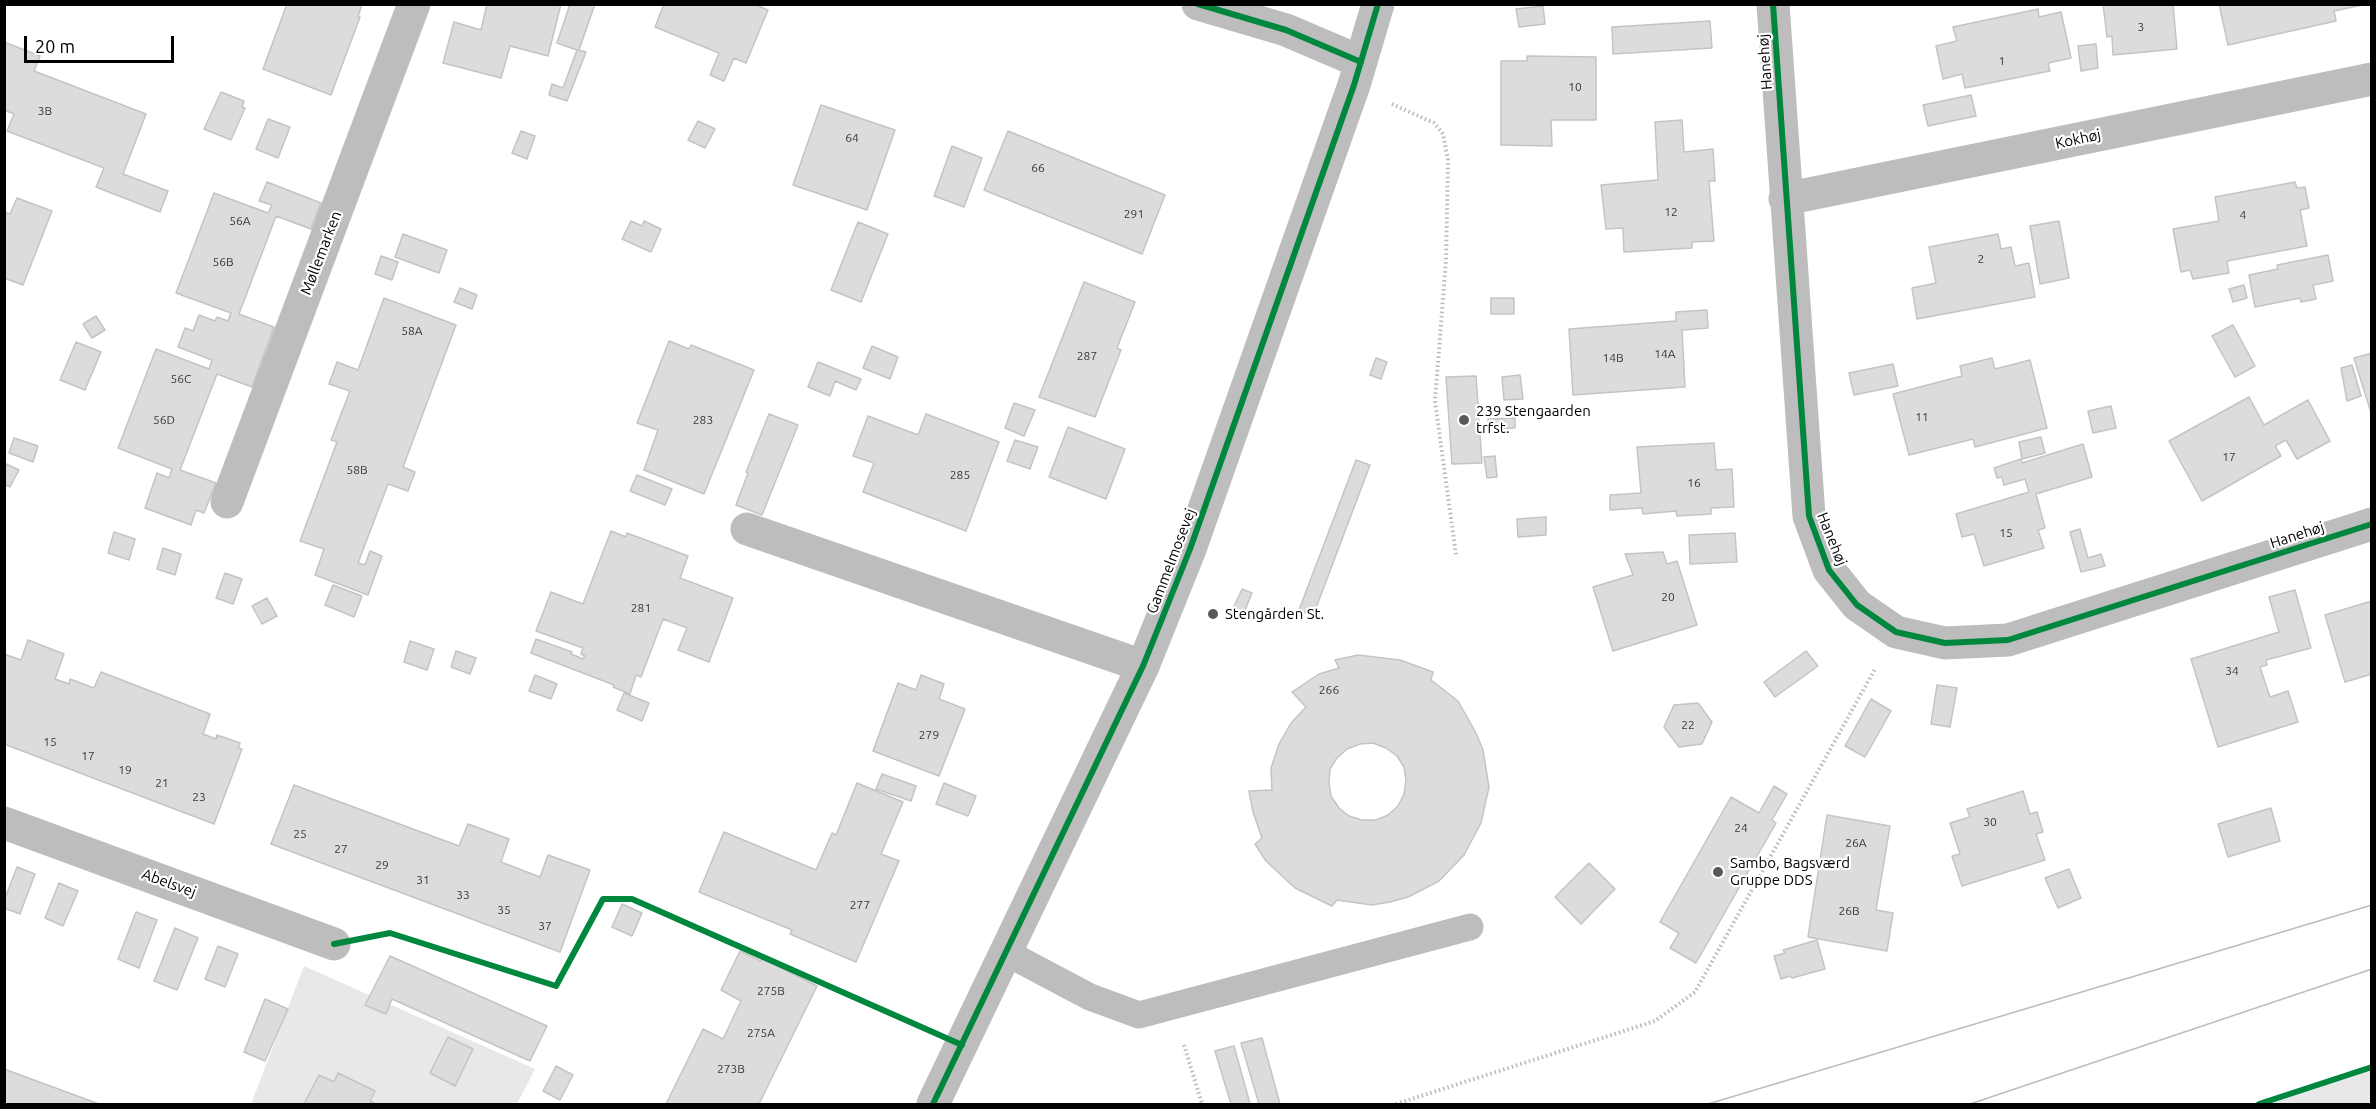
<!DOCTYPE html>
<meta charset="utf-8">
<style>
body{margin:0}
#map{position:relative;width:2376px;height:1109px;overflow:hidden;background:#fff;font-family:Ubuntu,sans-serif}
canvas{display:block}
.frame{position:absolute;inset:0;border:6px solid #000;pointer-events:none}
.scale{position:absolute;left:24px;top:36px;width:150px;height:27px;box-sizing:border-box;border:3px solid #000;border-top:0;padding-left:8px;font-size:18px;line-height:21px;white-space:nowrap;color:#000;-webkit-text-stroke:4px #fff;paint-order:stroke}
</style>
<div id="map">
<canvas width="2376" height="1109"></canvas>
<div class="frame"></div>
<div class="scale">20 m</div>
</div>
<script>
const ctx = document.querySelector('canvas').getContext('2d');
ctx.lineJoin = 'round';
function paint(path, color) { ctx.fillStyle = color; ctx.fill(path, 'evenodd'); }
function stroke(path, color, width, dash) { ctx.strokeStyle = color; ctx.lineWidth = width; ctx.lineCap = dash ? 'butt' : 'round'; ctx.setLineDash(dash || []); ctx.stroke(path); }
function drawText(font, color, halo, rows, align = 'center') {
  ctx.font = font + ' Ubuntu,sans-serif'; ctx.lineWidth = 4.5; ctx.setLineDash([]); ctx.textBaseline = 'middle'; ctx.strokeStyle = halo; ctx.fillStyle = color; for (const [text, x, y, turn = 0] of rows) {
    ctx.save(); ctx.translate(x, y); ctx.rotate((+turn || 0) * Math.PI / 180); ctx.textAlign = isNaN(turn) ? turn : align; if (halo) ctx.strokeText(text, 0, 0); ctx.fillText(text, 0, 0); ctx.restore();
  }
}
paint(new Path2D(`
 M304,966L535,1069L517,1104H251Z
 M2371,1069V1104H2266Z`), '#e8e8e8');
const building = new Path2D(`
 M287,4H362L358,17H360L331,95L263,69Z
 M487,4H561L548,56L510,46L501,78L443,63L454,22L481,30Z
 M570,4H595L579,50L586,52L567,101L549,95L552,84L563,88L577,50L557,43Z
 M664,4H754L768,10L746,63L734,58L724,81L710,75L719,53L655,27Z
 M2103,4H2173L2177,49L2113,55L2112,36L2107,37Z
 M2219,4H2367L2334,11L2336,21L2228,45Z
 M1543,6L1545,24L1519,27L1516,9Z
 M2038,9L2039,17L2061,12L2071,58L2048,63L2050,71L1965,88L1962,74L1943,79L1936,46L1957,41L1953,27Z
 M1710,21L1712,48L1613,54L1612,27Z
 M4,42L40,56L34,71L146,114L123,174L168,191L160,212L96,187L104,168L7,131L14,114L4,110Z
 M2096,44L2098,68L2081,71L2078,46Z
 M1527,56L1596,57V120H1551L1552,146L1501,145V61H1527Z
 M221,92L244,101L242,107L245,108L231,140L204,129Z
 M1971,95L1976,116L1928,126L1923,105Z
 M821,105L895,130L867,210L793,185Z
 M268,119L290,127L278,158L256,149Z
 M1682,120L1684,152L1713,149L1715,181H1709L1714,241L1692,242V248L1624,252L1623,228L1606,229L1601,185L1658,180L1655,122Z
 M698,121L715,129L705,148L688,140Z
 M521,131L535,136L527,159L512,153Z
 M1008,131L1165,195L1142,254L984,190Z
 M952,146L982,158L964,207L934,196Z
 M267,182L321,203L311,229L276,216L239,314L274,327L252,387L217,374L180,470L216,483L204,513L196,510L191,525L145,508L157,473L169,478L172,469L118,448L156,349L209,369L212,360L178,347L185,328L193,331L199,315L215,321L217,317L228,321L231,313L176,293L214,193L268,213L272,205L259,201Z
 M2295,182L2297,188L2305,187L2309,208L2300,210L2307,246L2227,261L2229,273L2193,279L2190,270L2181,272L2173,229L2219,221L2215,197Z
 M17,198L52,211L23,285L4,278V212L10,214Z
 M631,221L642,226L644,221L661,229L651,252L622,239Z
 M2059,221L2069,278L2040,284L2030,226Z
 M858,222L888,234L861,302L831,290Z
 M403,234L447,250L439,273L395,257Z
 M1998,234L2001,249L2011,247L2015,266L2029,263L2035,297L1917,319L1912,288L1936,283L1929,247Z
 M2328,255L2333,281L2313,285L2316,299L2301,302L2300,298L2255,307L2249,275L2278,269L2277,265Z
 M381,256L398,262L392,280L375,274Z
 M1084,282L1135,302L1117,348L1121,350L1095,417L1039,397Z
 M2244,285L2247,298L2233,302L2229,289Z
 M460,288L477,295L472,309L454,302Z
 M384,298L456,325L403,467L415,472L408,491L388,484L358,563L365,565L370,551L382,556L368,595L315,575L324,549L300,541L337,442L331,440L350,391L329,384L337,362L358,370Z
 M1491,298H1514V314H1491Z
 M1707,310L1708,328L1682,330L1685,387L1573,395L1569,329L1676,321V312Z
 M96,316L105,330L92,338L83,324Z
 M2233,325L2255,366L2235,377L2212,336Z
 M669,341L689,349L691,345L754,370L704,494L644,470L658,430L637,423Z
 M76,342L101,352L85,390L60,380Z
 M872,346L898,357L890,379L863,368Z
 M2372,353V416L2354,358Z
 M1376,358L1387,362L1381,379L1370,375Z
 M1992,358L1995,369L2030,360L2047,428L1975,447L1973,439L1909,455L1893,394L1962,376L1960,366Z
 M818,362L861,379L856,390L835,381L830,396L808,387Z
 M1893,364L1898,386L1854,395L1849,373Z
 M2352,365L2361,396L2347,401L2341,368Z
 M1520,375L1523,399L1504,400L1502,377Z
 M1476,376L1482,463L1452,464L1446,377Z
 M2249,397L2264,425L2308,400L2330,441L2297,459L2286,440L2275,446L2281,456L2202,501L2169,441Z
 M1014,403L1035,410L1024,436L1005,428Z
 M2111,406L2116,428L2093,433L2088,411Z
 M769,414L798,425L762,515L736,505L748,473L746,472Z
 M926,414L999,442L966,531L863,492L874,463L853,456L868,416L918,435Z
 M1515,418V428L1489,429L1488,419Z
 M1068,427L1125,449L1106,499L1049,477Z
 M2041,437L2045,453L2022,459L2019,442Z
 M14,438L38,446L33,462L9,453Z
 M1015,440L1038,447L1030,469L1007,461Z
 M1714,443L1716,470L1732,469L1734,507L1711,508V514L1677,516L1676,511L1643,514L1642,508L1610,510V495L1641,493L1637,447Z
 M2083,444L2092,477L2036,494L2045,528L2038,530L2044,548L1984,566L1974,534L1962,537L1956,514L2029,492L2025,479L2004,485L2002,477L1997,478L1994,468L2021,459L2022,463Z
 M1495,456L1497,477L1487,478L1484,457Z
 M1356,460L1370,465L1313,616L1299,610Z
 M4,463L19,470L10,487L4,484Z
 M637,475L672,489L665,505L630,491Z
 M1546,517V535L1518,537L1517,519Z
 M2080,529L2088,558L2101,554L2105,566L2081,572L2070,532Z
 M611,531L626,537L627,533L688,556L680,578L733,598L709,662L678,650L687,628L663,619L641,677L636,675L630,694L613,687L614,685L531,653L536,639L572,652L571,654L583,659L585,656L581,654L583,648L536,631L551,592L583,604Z
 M114,532L135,539L129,560L108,553Z
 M1735,533L1737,562L1690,564L1689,535Z
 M163,548L181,554L175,575L157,569Z
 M1663,552L1667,564L1677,561L1697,625L1613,651L1593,587L1633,575L1625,554Z
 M225,573L242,579L233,604L216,598Z
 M333,585L362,596L354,617L325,605Z
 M1242,589L1252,593L1243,615L1232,611Z
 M2295,590L2311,648L2266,660L2267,665L2260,667L2270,697L2288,691L2298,722L2218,747L2191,659L2279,632L2269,597Z
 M267,598L277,616L262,624L252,606Z
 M2372,601V674L2345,682L2325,615Z
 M28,640L64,654L55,679L69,684L70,679L94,688L101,672L210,714L203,734L216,739L217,735L240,743L238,748L242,749L214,824L4,744V654L21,660Z
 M410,641L434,649L427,670L404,662Z
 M456,651L476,658L470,674L451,667Z
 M1806,651L1818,666L1775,697L1764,682Z
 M1358,655L1400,660L1433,672L1431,680L1458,701L1476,733L1483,750L1489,787L1481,823L1464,855L1439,881L1408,897L1390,902L1372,905L1337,900L1332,906L1295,888L1266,861L1255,844L1262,838L1253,812L1249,791L1272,790L1271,768L1279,744L1291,723L1306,707L1292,692L1319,674L1339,668L1335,660ZM1373,743L1386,748L1397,756L1404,767L1406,780L1404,794L1398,806L1388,815L1376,820H1362L1349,816L1339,808L1331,796L1329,783L1330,769L1337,758L1347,749L1360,744Z
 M535,675L557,684L551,699L529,691Z
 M921,675L944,684L939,699L965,709L939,776L873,751L898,683L916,690Z
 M1937,685L1957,688L1950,727L1931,724Z
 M624,693L649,703L642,721L617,710Z
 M1871,699L1891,711L1865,757L1845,746Z
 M1698,703L1712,722L1702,744L1679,747L1664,727L1674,705Z
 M882,774L916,786L911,801L876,789Z
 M857,783L903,802L881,854L899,861L856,962L790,934L792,930L699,892L724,832L816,870L832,833L836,835Z
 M944,783L976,796L968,816L936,804Z
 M294,785L459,846L468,824L509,839L501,862L540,877L548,855L590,870L560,952L271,844Z
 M1774,786L1787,794L1772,820L1776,823L1696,963L1670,948L1679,933L1660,922L1731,797L1759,813Z
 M2023,791L2030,814L2037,812L2043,832L2036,834L2045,860L1962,886L1952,856L1960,854L1950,823L1970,817L1967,809Z
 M2271,808L2280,841L2228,857L2218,824Z
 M1827,815L1890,826L1876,910L1893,913L1887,951L1808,937Z
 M1589,863L1615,889L1581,924L1555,897Z
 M17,867L35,874L20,914L4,908V901Z
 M2069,869L2081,898L2058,908L2045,878Z
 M59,883L78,891L63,926L45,918Z
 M622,904L642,913L632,936L612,927Z
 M136,912L157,920L139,968L118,959Z
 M175,928L198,938L177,990L154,981Z
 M1817,940L1825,969L1792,978L1790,976L1781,979L1774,956L1785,953L1783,950Z
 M218,946L238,954L225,987L205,979Z
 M740,951L761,961L762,958L817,986L759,1104H666L703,1029L723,1039L741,1001L721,990Z
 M390,956L547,1026L530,1061L392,999L386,1014L365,1005Z
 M265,999L288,1009L265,1061L244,1052Z
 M448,1037L473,1049L455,1086L430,1073Z
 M1262,1038L1280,1104H1259L1241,1043Z
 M1234,1046L1250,1104H1231L1215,1051Z
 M556,1066L573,1075L560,1100L543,1091Z
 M4,1069L99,1104H4Z
 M338,1073L375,1091L370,1101L376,1104H304L319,1075L334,1082Z`);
paint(building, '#dcdcdc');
stroke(building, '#c4c4c4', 1.5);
stroke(new Path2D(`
 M1392,104L1434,123L1443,134L1448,160L1446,260L1435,401L1456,555
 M1184,1045L1202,1104
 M1396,1104L1655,1021L1695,992L1875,669`), '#b8b8b8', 4, [1.5, 3]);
stroke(new Path2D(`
 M1005,952L1090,997L1139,1015L1470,927`), '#bdbdbd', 27);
stroke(new Path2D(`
 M1773,4L1809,516L1829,570L1857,605L1896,632L1945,643L2008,640L2372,524
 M1785,199L2372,79
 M227,502L414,4
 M747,529L1143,666
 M4,823L334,944`), '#bdbdbd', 33);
stroke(new Path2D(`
 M1198,4L1286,30L1361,62
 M933,1104L1143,666L1190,549L1354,85L1378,4`), '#bdbdbd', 33);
stroke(new Path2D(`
 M1708,1104L2372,905
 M1970,1104L2372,969`), '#bdbdbd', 1.5);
stroke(new Path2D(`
 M1198,4L1286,30L1361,62
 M1773,4L1809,516L1829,570L1857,605L1896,632L1945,643L2008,640L2372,524
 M334,944L390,933L556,986L603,899H632L962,1045
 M933,1104L1143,666L1190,549L1354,85L1378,4
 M2259,1104L2372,1067`), '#00873e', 6);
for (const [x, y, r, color] of [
 [1464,420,6,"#595959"],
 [1213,614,6,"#595959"],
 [1718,872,6,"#595959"]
]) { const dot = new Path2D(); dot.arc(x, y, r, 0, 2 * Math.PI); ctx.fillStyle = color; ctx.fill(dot); stroke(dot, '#fff', 2); }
drawText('12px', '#373737', null, [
 ["3",2141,27],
 ["1",2002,61],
 ["10",1575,87],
 ["3B",45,111],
 ["64",852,138],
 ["66",1038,168],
 ["12",1671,212],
 ["291",1134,214],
 ["4",2243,215],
 ["56A",240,221],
 ["2",1981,259],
 ["56B",223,262],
 ["58A",412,331],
 ["14A",1665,354],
 ["287",1087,356],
 ["14B",1613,358],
 ["56C",181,379],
 ["11",1922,417],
 ["56D",164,420],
 ["283",703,420],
 ["17",2229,457],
 ["58B",357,470],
 ["285",960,475],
 ["16",1694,483],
 ["15",2006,533],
 ["20",1668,597],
 ["281",641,608],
 ["34",2232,671],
 ["266",1329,690],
 ["22",1688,725],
 ["279",929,735],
 ["15",50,742],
 ["17",88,756],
 ["19",125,770],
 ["21",162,783],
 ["23",199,797],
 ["30",1990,822],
 ["24",1741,828],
 ["25",300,834],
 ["26A",1856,843],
 ["27",341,849],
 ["29",382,865],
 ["31",423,880],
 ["33",463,895],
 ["277",860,905],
 ["35",504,910],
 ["26B",1849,911],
 ["37",545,926],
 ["275B",771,991],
 ["275A",761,1033],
 ["273B",731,1069]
]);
drawText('15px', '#000', '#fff', [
 ["Hanehøj",1765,62,-94],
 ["Kokhøj",2078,139,-12],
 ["Møllemarken",321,253,-69],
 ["Hanehøj",2297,535,-18],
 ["Hanehøj",1832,539,68],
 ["Gammelmosevej",1171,561,-69],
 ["Abelsvej",169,883,20]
]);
drawText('15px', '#000', '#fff', [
 ["239 Stengaarden",1476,411],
 ["trfst.",1476,428],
 ["Stengården St.",1225,614],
 ["Sambo, Bagsværd",1730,863],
 ["Gruppe DDS",1730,880]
], 'left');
</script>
